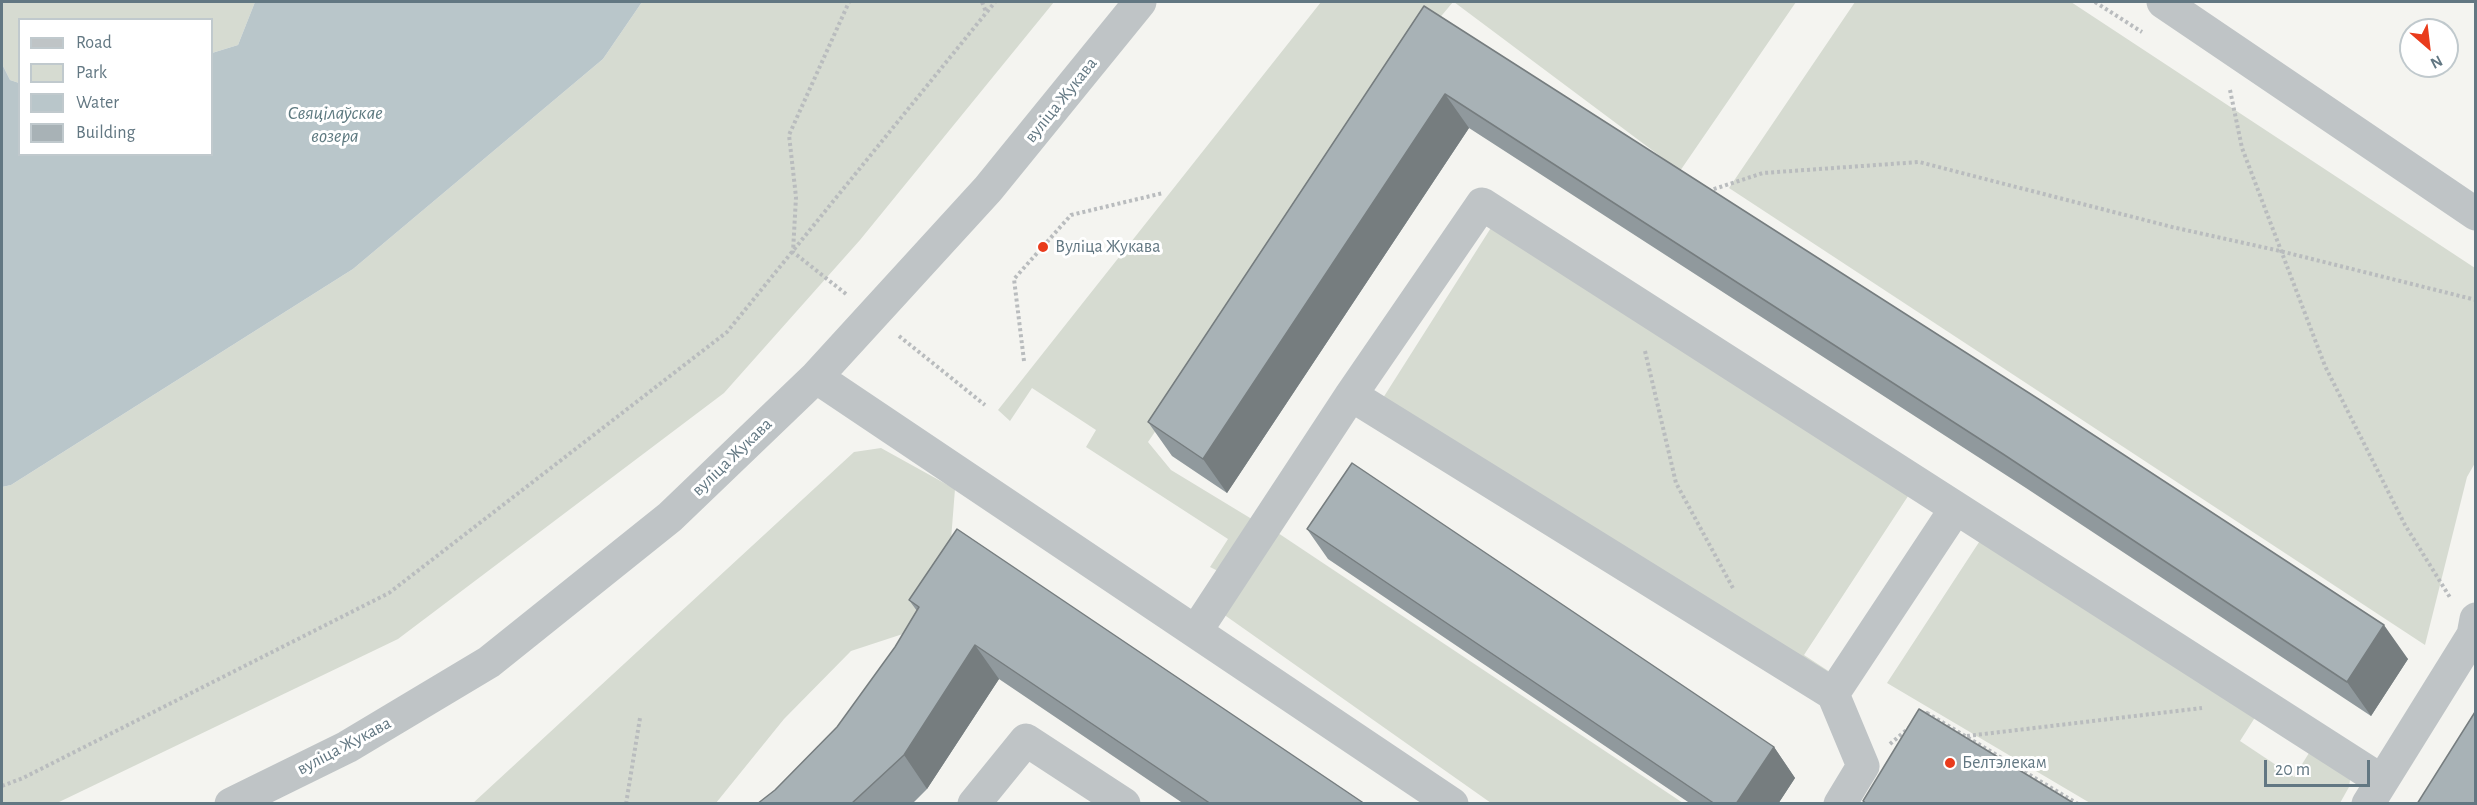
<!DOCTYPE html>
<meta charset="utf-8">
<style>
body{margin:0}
#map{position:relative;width:2477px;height:805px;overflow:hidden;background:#f4f4f0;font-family:"Alegreya Sans",sans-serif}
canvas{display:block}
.frame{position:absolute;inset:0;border:3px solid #627782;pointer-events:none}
.legend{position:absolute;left:18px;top:18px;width:195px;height:138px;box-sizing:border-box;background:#fff;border:2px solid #c0c9cd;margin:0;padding:8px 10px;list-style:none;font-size:18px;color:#627782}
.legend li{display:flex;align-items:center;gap:12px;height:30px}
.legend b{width:30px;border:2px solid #c0c9cd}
.north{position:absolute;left:2399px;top:18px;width:60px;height:60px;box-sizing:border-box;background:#fff;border:2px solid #c0c9cd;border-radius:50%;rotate:152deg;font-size:16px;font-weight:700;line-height:24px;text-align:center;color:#627782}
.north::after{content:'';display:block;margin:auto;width:21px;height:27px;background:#e93b1c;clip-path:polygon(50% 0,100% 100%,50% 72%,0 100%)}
.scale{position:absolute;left:2264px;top:760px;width:106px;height:27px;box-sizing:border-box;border:3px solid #627782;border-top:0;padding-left:8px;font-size:18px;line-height:21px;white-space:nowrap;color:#627782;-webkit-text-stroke:4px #fff;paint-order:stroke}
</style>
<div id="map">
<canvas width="2477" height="805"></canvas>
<div class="frame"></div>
<ul class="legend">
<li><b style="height:8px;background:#bfc4c6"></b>Road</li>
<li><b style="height:16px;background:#d6dbd1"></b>Park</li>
<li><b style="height:16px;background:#b9c6ca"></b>Water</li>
<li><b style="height:16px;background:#a8b2b6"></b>Building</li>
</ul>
<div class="north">N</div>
<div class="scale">20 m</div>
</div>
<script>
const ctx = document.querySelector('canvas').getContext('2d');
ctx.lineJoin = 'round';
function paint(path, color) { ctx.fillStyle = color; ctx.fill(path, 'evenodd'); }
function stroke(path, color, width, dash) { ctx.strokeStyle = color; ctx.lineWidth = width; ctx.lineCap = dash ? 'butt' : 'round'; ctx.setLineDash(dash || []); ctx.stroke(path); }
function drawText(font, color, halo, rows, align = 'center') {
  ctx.font = font + ' "Alegreya Sans",sans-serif'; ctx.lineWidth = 6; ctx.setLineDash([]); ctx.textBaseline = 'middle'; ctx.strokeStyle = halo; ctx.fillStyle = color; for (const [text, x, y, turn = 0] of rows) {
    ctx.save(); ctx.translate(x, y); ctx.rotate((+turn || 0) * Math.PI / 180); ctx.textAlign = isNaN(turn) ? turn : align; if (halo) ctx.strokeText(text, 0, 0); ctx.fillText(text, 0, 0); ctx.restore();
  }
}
paint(new Path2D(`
 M2,2H255L238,45L212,53V20H20L19,83L10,80L2,64Z
 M642,2H1054L860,240L724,393L398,639L57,803H2V487L11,485L353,269L603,59Z
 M1321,2H1453L1417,45L1148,442L1171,470L1260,524L1226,575L1210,567L1228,539L1086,447L1096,430L1032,388L1010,421L998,410Z
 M1454,2H1796L1680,171Z
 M1855,2H2071L2475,268V463L2467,477L2425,645L1729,188Z
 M1494,223L1914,487L1804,655L1830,672L1823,682L1383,398Z
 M881,448L955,489L949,565L921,628L851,651L784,719L716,803L472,804L854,452Z
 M1269,527L1683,803H1491L1216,609Z
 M1985,533L2261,708L2240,741L2294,777L2314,745L2351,773L2349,787L2340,803H2090L1887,683Z`), '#d6dbd1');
paint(new Path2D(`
 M255,2H642L603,59L353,269L11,485L2,487V64L10,80L19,83L20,154H212V53L238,45Z`), '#b9c6ca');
stroke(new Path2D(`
 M982,2L986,12
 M2095,2L2142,32
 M2230,90L2242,148L2325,366L2405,525L2451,599
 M1708,191L1763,173L1919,162L2172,227L2280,251L2476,300
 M846,294L793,252L796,197L789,135L849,2
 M899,336L985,405
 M1645,351L1676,483L1734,590
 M1024,361L1014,279L1071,215L1163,193
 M1922,717L1927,713L2078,804
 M1967,736L2202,708
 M1890,744L1910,727
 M2,786L23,778L389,593L727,332L995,2
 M626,804L640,718`), '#b9bcbe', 4, [3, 3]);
stroke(new Path2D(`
 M2163,2L2476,214
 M816,377L1452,804
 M1196,631L1351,395
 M1833,694L1956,508
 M231,804L347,747L489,662L670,517L816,377L988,189L1140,2
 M974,804L1026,740L1124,804
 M1840,804L1863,766L1833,694L1351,395L1482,204L2382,781
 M2368,804L2473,635L2476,619`), '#bfc4c6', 33);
paint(new Path2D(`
 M1424,6L2408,659L2371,716L2026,488L1469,128L1227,493L1172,456L1148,422Z
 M1307,529L1774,747L1795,778L1778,804H1691L1328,559Z
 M909,600L1365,804H1184L999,679L927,789L912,804H757L775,790L837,727L895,647L917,611Z`), '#90999d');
paint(new Path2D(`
 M1445,94L1469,128L1227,493L1203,459Z
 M2384,625L2408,659L2371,716L2347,682Z
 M975,645L999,679L927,789L904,755Z
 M1774,747L1795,778L1778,804H1736Z`), '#767d7f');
const building = new Path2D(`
 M1424,6L2040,400L2384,625L2347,682L2003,454L1445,94L1203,459L1148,422Z
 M1352,463L1774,747L1736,804H1715L1307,529Z
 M957,529L1365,804H1211L975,645L904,755L851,804H757L775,790L837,727L895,647L919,607L909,600Z
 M1919,709L2075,804H1867L1863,801Z
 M2475,712V804H2417Z`);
paint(building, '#a8b2b6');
stroke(building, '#767d7f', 1.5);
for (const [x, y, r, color] of [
 [1043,247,6,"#e93b1c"],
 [1950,763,6,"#e93b1c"]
]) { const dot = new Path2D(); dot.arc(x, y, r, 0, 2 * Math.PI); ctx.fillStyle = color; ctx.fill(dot); stroke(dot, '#fff', 2); }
drawText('18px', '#627782', '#fff', [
 ["вуліца Жукава",1061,100,-51],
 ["вуліца Жукава",732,457,-44],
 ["вуліца Жукава",344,746,-28]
]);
drawText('18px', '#627782', '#fff', [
 ["Вуліца Жукава",1055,247],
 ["Белтэлекам",1962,763]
], 'left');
drawText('italic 20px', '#5e7a80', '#fff', [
 ["Свяцілаўскае",335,113],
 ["возера",335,136]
]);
</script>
